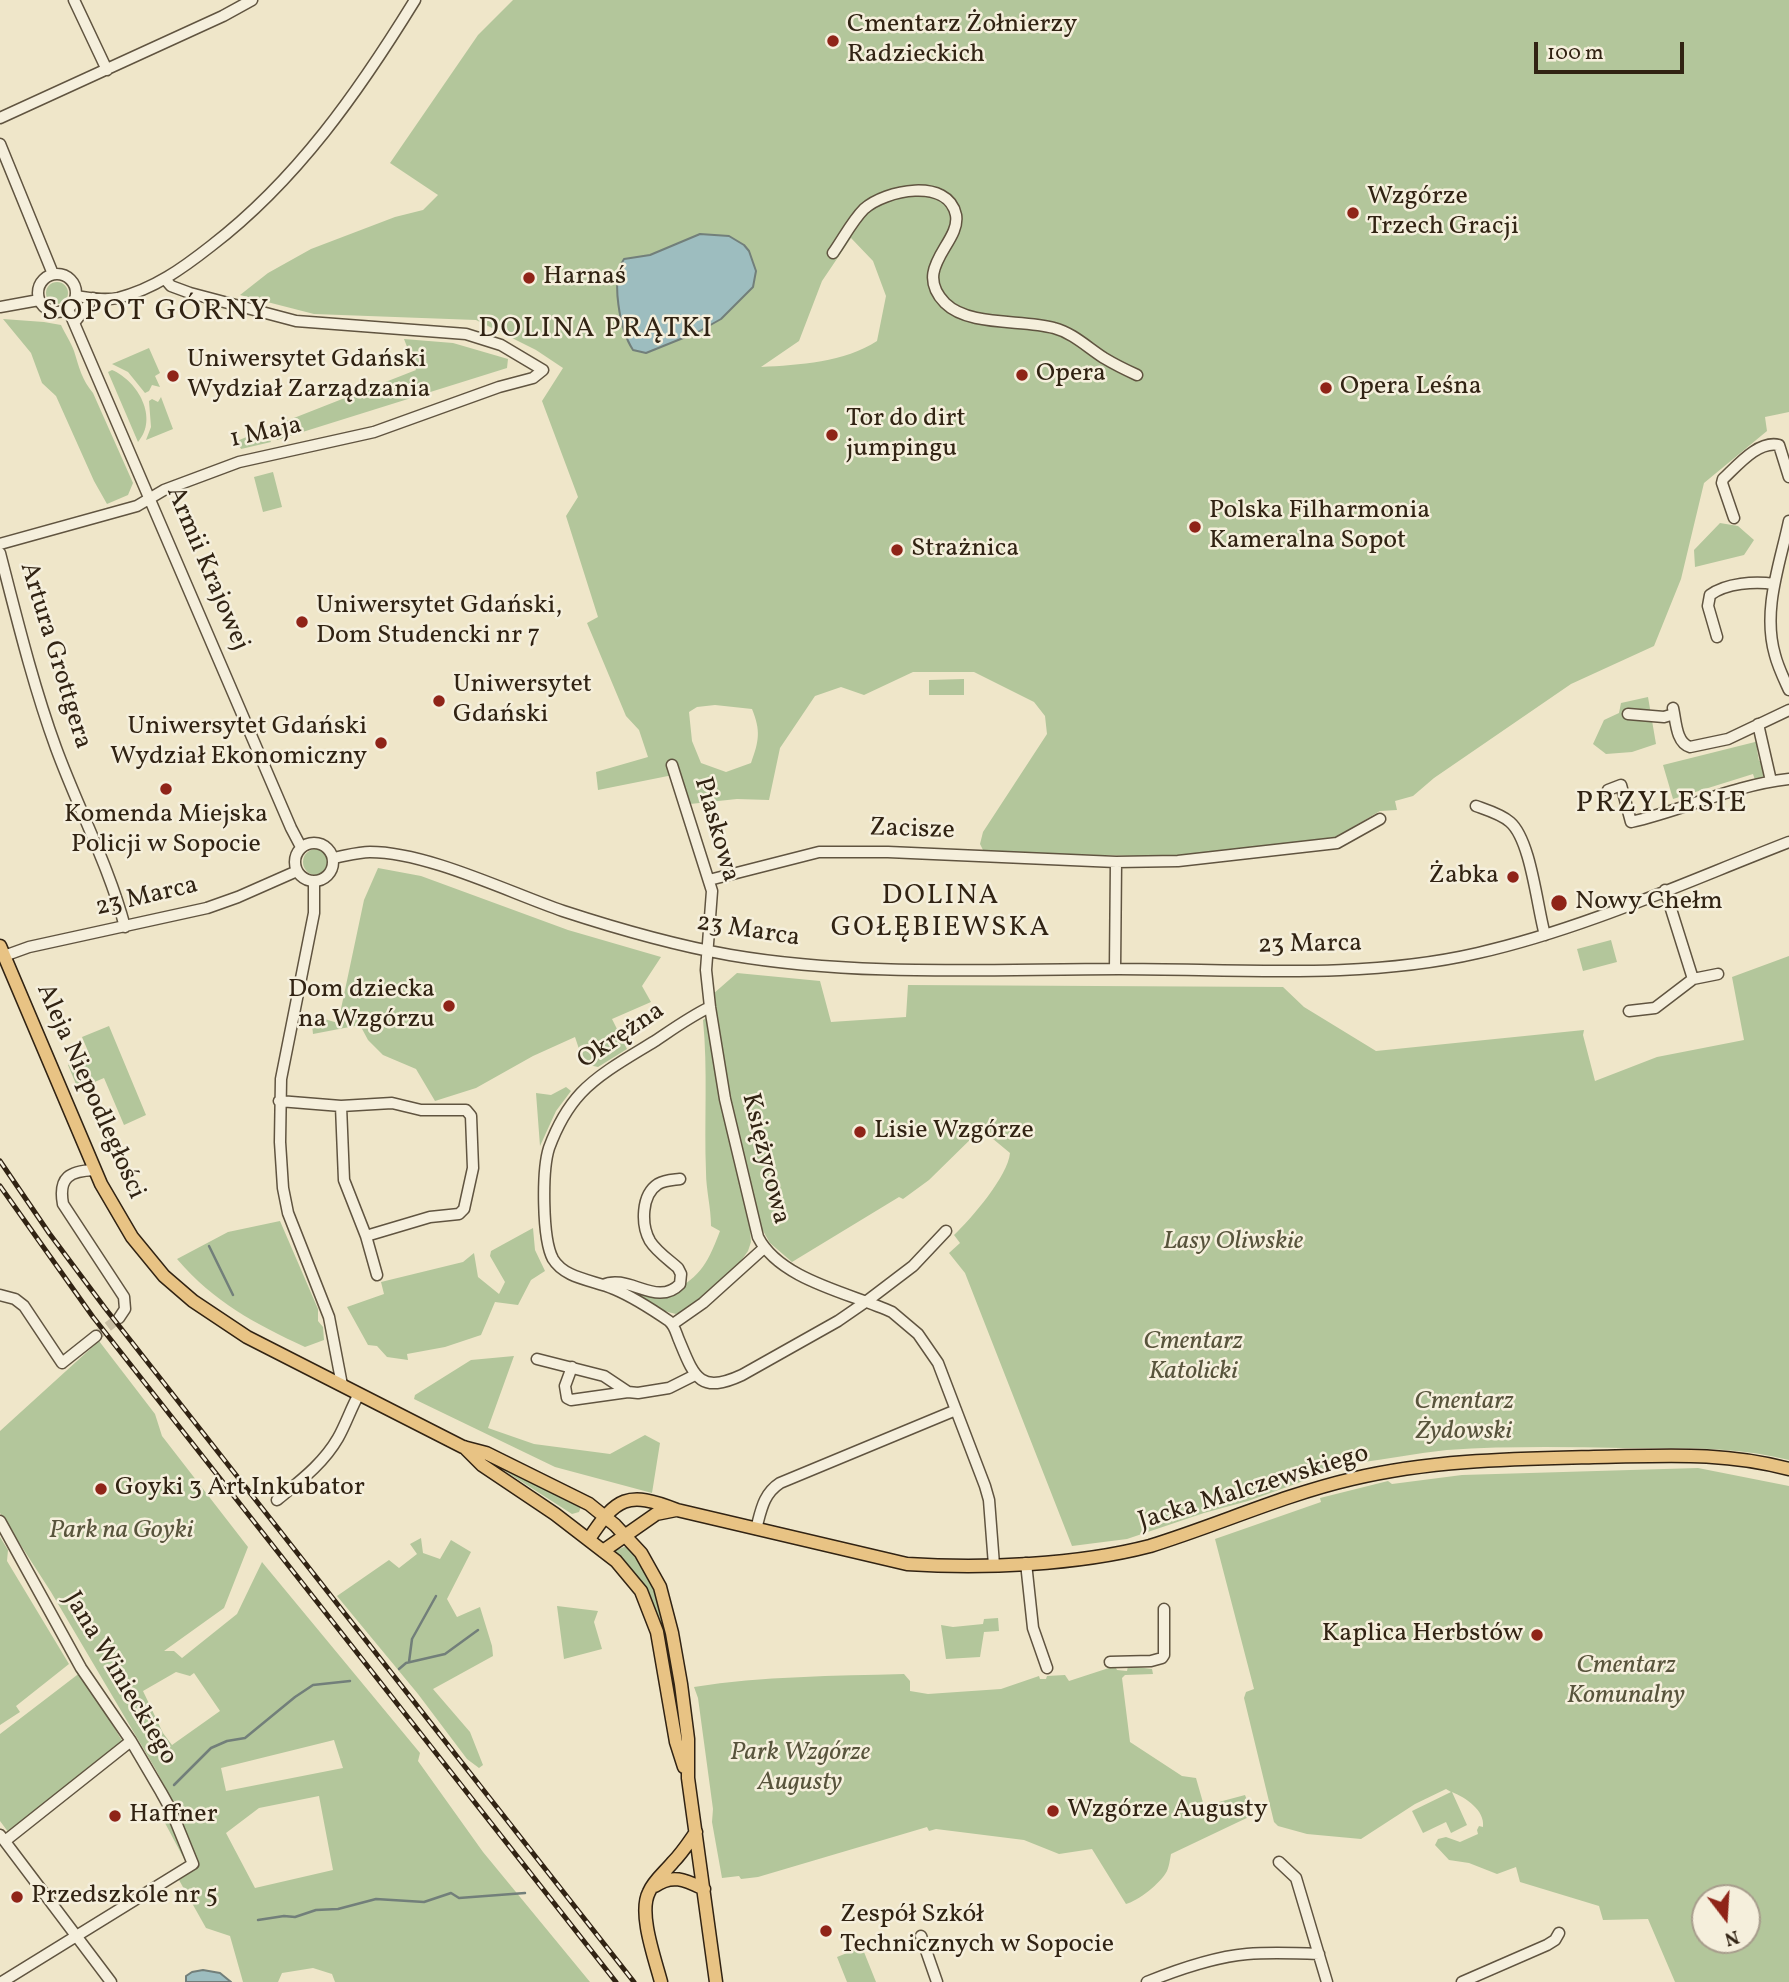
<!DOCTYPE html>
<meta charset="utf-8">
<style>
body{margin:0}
#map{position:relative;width:1789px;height:1982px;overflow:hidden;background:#efe6c9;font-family:Vollkorn,serif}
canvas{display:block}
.north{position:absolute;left:1691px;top:1884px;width:70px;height:70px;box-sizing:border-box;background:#f5efdc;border:2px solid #a79d8c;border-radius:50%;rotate:163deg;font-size:19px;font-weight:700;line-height:28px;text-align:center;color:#312313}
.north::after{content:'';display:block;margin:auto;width:24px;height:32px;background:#8f2418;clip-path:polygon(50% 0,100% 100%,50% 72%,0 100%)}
.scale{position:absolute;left:1534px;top:42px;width:150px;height:32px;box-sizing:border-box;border:4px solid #312313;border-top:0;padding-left:9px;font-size:21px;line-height:24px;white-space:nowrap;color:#312313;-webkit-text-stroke:5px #f5efdc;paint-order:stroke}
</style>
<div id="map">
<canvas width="1789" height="1982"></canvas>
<div class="north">N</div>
<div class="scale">100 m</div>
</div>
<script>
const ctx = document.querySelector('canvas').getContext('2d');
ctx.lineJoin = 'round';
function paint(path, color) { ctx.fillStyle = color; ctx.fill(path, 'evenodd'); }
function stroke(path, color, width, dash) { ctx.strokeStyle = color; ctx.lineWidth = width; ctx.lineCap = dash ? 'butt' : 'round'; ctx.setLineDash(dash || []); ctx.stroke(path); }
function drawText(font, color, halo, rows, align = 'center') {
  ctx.font = font + ' Vollkorn,serif'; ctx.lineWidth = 5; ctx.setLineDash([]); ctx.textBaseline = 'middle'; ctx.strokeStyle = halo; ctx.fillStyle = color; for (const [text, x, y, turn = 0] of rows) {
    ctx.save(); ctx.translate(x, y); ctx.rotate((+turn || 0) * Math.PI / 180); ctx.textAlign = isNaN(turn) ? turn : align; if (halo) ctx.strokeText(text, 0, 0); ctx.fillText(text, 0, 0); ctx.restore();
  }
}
paint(new Path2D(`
 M513,0H1789V412L1765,417L1767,431L1704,483L1681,579L1654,646L1571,684L1434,778L1413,796L1395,801L1397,810L1380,811L1336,837L1177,857L984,852L980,844L983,832L1047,734L1045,716L1034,702L974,672H913L864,695L841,687L815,696L780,748L769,800L737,799L690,804L678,774L598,790L596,772L648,757L639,730L626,716L587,623L598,617L566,516L578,497L542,401L563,368L536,350L476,320L314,314L240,295L268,273L311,249L395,217L423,210L438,195L390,163L478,35ZM851,238L873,261L886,296L877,341C845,362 799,365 761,367L799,341L822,281ZM744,245L754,263L698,332L646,353L633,350C620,330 610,279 624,259ZM715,705L752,709C761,731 759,741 751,763L726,772L701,763L692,741L689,712L697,707Z
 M46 293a11 11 0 1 1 22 0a11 11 0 1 1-22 0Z
 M3,319L44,322L61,325C65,334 71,342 74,351C79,367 82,380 93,393L133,483L128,495L107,504L94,481L56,396L42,383L31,353Z
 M404,339L453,343L508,359L507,368L277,440L271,427L416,370Z
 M149,348L160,373L155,376L160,387L152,385L149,391L145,393L128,372L112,364Z
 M112,370C138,381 159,418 138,442L108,372Z
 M161,397L173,429L146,440L151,427L149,401L152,399L158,402Z
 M265,429L271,442L241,449L237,441Z
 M273,472L282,507L263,512L254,477Z
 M1720,523L1738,526L1754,540L1744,555L1695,567L1694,550Z
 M964,679V695H929V680Z
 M1648,697L1656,744L1632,752L1606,754L1593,744L1604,720L1619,713L1621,703Z
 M1759,741L1760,749L1757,750L1759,761L1763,760L1764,780L1756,783L1753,774L1673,799L1663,765Z
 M303 862a13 13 0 1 1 26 0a13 13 0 1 1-26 0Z
 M378,868L421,876L568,930L661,957L642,986L651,1002L612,1019L627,1049L598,1067L584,1064L575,1037L533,1056L476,1088L435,1101L416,1069L383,1055L368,1040L360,1025L313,1034L311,1015L338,1023L364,900Z
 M1611,940L1617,962L1583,971L1577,949Z
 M1789,956V1460C1734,1446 1680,1448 1624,1448C1565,1447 1506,1446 1447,1450C1417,1453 1387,1459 1357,1463L1349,1454L1338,1458L1337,1469L1248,1501L1204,1513L1127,1539L1072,1546L965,1273L949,1253L960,1243L954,1235C971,1219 1008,1176 1010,1153L981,1129L929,1180L903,1199L899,1197L792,1262L770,1243L762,1229L731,1105L713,994L737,973L820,981L831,1022L906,1017L908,985L1283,987L1304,1007L1376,1051L1584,1030L1583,1035L1595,1081L1657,1057L1744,1040L1732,977Z
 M706,1018L719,1097L748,1202L751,1242L748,1251L731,1275L689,1308L676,1314C660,1310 644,1305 635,1291L665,1298C700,1275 705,1270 720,1231L711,1226C711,1207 706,1190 706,1172C704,1121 708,1070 703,1020Z
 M109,1026L146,1115L124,1125L104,1078L78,1089L68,1065L90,1056L82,1037Z
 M566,1087L571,1091L556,1111L540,1146L536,1093L551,1095Z
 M280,1221L318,1309V1321L323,1327L324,1340L305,1347C254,1323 215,1303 177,1259L228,1232Z
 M533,1228L535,1250L545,1271L531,1280L518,1305L495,1302L481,1335L445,1347L407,1354L408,1360L387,1357L377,1346L368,1345L347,1307L384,1294L381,1282L463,1262L474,1253L478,1277L499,1294L505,1282L490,1256L491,1251Z
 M99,1341L155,1414L162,1436L248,1547L224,1608L164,1651H174L182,1658L237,1614L262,1562L420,1753L418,1761L483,1852L590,1982H335L332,1974L313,1968L282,1973L278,1982H243L230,1936L206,1928L179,1880L191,1872L165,1823L181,1817L156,1770L51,1592L0,1513V1431ZM176,1672L190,1676L194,1673L220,1711L172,1745L163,1733L143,1691ZM334,1740L343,1768L226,1791L221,1768ZM319,1796L333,1870L255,1888L226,1833L259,1808Z
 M514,1356L488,1428L534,1444L610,1454L645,1435L660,1443L652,1493L555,1467L414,1399L415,1395L471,1360Z
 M495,1462L581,1507L579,1512L572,1514L494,1464Z
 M1698,1468L1789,1486V1982H1675L1648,1919L1603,1920L1599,1906L1520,1882L1516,1867L1497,1874L1469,1863L1449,1860L1435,1845L1438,1839L1446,1837L1460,1842L1478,1834L1477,1830L1479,1826L1483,1827C1485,1810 1466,1798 1452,1792L1467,1825L1451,1833L1446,1822L1423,1833L1412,1811L1451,1792L1446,1789L1415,1804L1361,1839L1307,1834L1278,1826L1274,1822L1244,1698L1246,1692L1254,1689L1215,1539L1321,1502L1320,1498L1388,1481L1392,1484L1462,1475ZM1705,1898H1747V1940H1705Z
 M0,1537L8,1550L7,1561L69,1664L16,1706L20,1712L0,1725Z
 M421,1538L423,1553L440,1559L451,1540L471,1552L447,1599L457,1617L480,1607L492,1646L493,1656L433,1689L470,1732L483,1765L479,1768L467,1759L418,1694L337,1596L389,1560L399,1568L417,1554L410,1544Z
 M627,1546C653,1575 661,1610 669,1646L665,1647C659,1610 644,1579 616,1553V1550Z
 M557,1606L598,1611L594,1622L602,1649L564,1659Z
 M998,1618L999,1631L984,1632L980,1657L946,1659L941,1625L953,1627L983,1624L984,1619Z
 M1115,1666L1117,1670L1127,1671L1128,1666L1152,1669L1153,1674L1125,1675L1122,1678L1130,1742L1182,1776L1196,1778L1204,1806L1245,1795L1253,1815L1171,1854C1170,1859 1169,1867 1167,1871C1161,1883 1138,1901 1126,1904L1092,1849L1059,1854L1024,1840L936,1829L929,1831L927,1827L758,1877L741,1879L739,1876L722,1878L712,1822L713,1809L698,1698L694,1687C763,1676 834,1676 904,1674L910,1681V1691L928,1694L1001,1689L1039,1676L1040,1679H1046L1047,1676L1065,1675L1069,1681Z
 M81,1672L124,1744L9,1833L0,1821V1734Z
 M862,1947L876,1982H847L837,1957Z`), '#b3c69b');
const water = new Path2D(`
 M700,234L729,236L744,245L749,251L756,271L753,287L721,319L698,332L646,353L633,350C620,330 610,279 624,259L650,255Z
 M203,1970L220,1973L231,1982H186V1976L192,1972Z`);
paint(water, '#9dbdbf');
stroke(water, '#727f7a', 2);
stroke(new Path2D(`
 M209,1246L233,1295
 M409,1662L412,1639L436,1596
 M399,1669L406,1663L445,1654L478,1630
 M174,1785L211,1748L227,1741L245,1738L295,1697L313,1685L350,1681
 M258,1920L284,1916L295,1917L316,1910L338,1909L376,1899L424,1902L451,1893L459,1898L525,1893`), '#727f7a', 2.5);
stroke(new Path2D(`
 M96,1336L119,1318`), '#c9bfa5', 10, [10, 5]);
const minor = new Path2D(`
 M74,0L107,70
 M0,118L223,16L252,0
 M0,144L53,274
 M833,253C843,239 852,221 864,209C885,190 948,177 956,215C961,243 911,268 945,303C969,327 1023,319 1054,328C1073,333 1087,347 1104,358C1114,364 1126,370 1137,375
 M38 293a19 19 0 1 1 38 0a19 19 0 1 1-38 0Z
 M76,296C90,298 104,301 118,298C154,289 183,268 211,246C297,180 359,91 415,0
 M0,307L39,300
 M68,309L291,828L301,847
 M74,323L93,298
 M1734,518L1722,483L1723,479C1737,466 1758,440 1779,445L1789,477
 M1789,521C1780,564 1762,610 1775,655C1778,667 1784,679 1789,690
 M0,544L137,506L164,490L239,462L374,432L499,387L533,378L543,370L501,345L466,334L296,321L190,293L171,286L165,279
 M0,553C17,619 33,685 56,748C78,808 109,866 125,927
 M1717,637L1708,606L1710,595C1726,583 1755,581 1774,584
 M1673,708C1676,721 1676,743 1690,747L1728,739L1789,710
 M1628,714L1664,717L1674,714
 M1758,724L1771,781
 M672,765L712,891L706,970L710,1007L725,1099L758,1237C780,1280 850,1293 892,1312L918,1334L938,1363L985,1486L989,1500L994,1565
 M1608,790L1621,785L1631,822C1684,810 1734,785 1789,779
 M1476,806C1487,810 1501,814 1510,822C1531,840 1537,907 1545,935
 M295 862a19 19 0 1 1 38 0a19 19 0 1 1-38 0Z
 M333,858C345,856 358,852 370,852C427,852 508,892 563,911C618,929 674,945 730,955C858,977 990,969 1119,969C1239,969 1361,980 1478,953C1584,929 1688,881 1789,842
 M709,880L819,852H888L1116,862L1178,861L1337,843L1380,819
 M314,881V913L281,1079L280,1142L283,1188L288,1213L329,1317L342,1385
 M1665,890L1693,979L1718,974
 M4,956L29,947L207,908L238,897L297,871
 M1115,969L1116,862
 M710,1007C691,1016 673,1029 655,1041C631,1056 601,1072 581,1093C567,1108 556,1129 549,1148C542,1170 542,1239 553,1259C565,1279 594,1280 614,1289C633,1297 653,1310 669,1321C675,1326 676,1333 679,1340C694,1376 699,1395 742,1375L838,1321L867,1301L913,1266L946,1231
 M1629,1011L1655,1008L1693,979
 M279,1101L341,1106L392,1103L421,1110H466L471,1116L473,1168L464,1209L459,1214L430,1217L366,1236
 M341,1106L344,1180L366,1236L377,1275
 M94,1170C70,1171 58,1177 63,1204L124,1297L125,1309L119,1318
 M603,1285C628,1273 657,1308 680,1284L681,1274L678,1268C669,1260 656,1251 650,1241C641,1225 641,1195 658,1184C665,1180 673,1180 680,1179
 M0,1295L15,1299L24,1306L62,1363L96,1336
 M673,1324L703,1303L764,1248
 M537,1359L604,1376L628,1392L638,1393L669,1388L695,1375
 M572,1367L565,1386L567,1398L571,1400L628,1392
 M277,1500C300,1481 323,1464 338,1438C346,1424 351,1408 359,1394
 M0,1521L81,1668L131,1741L161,1792L171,1810L193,1864L2,1982
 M756,1529C761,1511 763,1494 780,1483L956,1410
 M1026,1563L1033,1628L1047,1668
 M1110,1662L1151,1661L1162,1658L1164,1655V1609
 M0,1835L111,1982
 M5,1841L131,1741
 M1279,1862L1296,1878L1327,1982
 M921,1936L937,1982
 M1147,1982C1179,1969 1213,1957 1247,1954C1271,1952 1295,1953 1319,1954
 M1462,1982L1547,1945L1555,1940L1559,1933`);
const major = new Path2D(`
 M0,946L101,1184L132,1237L164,1276L193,1301L247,1337L463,1447L486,1453L589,1504L615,1525L641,1553L660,1587L672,1633L681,1684L688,1739V1778L716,1982
 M464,1447L482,1465L555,1514L616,1561L641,1591L657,1632L676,1742L684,1767
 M589,1539C616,1498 627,1490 677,1510L907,1564C983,1569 1077,1565 1150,1546C1218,1525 1283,1495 1352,1479C1432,1460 1512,1459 1594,1457C1663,1456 1721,1451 1789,1469
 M603,1551L656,1514L676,1510
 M655,1886C673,1873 687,1881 704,1889
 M661,1982C655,1959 638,1913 649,1892C654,1880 665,1872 673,1862C682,1853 689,1842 696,1832`);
stroke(minor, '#605440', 13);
stroke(major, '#312313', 15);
stroke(minor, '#f5efdc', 10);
stroke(major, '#e8c384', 12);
const rail = new Path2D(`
 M0,1161L49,1233L105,1308L634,1982
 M0,1186L93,1317L616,1982`);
stroke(rail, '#312313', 5);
stroke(rail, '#f5efdc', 2.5, [8]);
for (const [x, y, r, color] of [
 [833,41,7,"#8f2418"],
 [1353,213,7,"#8f2418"],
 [529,278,7,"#8f2418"],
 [1022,375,7,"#8f2418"],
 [173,376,7,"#8f2418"],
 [1326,388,7,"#8f2418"],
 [832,435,7,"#8f2418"],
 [1195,527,7,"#8f2418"],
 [897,550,7,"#8f2418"],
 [302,622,7,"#8f2418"],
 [439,701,7,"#8f2418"],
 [381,743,7,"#8f2418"],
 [166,789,7,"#8f2418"],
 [1513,877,7,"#8f2418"],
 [1559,903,9,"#8f2418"],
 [449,1006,7,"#8f2418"],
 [860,1132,7,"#8f2418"],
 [101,1489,7,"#8f2418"],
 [1537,1635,7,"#8f2418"],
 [1053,1811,7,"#8f2418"],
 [115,1816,7,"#8f2418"],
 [17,1897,7,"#8f2418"],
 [826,1931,7,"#8f2418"]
]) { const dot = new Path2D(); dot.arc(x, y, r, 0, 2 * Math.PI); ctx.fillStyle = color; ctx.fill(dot); stroke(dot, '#f5efdc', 2.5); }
drawText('26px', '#312313', '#f5efdc', [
 ["Cmentarz Żołnierzy",847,26],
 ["Radzieckich",847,56],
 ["Wzgórze",1367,198],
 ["Trzech Gracji",1367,228],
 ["Harnaś",543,278],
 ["Uniwersytet Gdański",187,361],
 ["Wydział Zarządzania",187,391],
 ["Opera",1036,375],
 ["Opera Leśna",1340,388],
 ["Tor do dirt",846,420],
 ["jumpingu",846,450],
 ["Polska Filharmonia",1209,512],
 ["Kameralna Sopot",1209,542],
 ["Strażnica",911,550],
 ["Uniwersytet Gdański,",316,607],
 ["Dom Studencki nr 7",316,637],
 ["Uniwersytet",453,686],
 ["Gdański",453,716],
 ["Uniwersytet Gdański",367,728,"right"],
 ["Wydział Ekonomiczny",367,758,"right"],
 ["Komenda Miejska",166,816,"center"],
 ["Policji w Sopocie",166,846,"center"],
 ["Żabka",1499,877,"right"],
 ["Nowy Chełm",1575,903],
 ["Dom dziecka",435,991,"right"],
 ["na Wzgórzu",435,1021,"right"],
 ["Lisie Wzgórze",874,1132],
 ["Goyki 3 Art Inkubator",115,1489],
 ["Kaplica Herbstów",1523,1635,"right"],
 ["Wzgórze Augusty",1067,1811],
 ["Haffner",129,1816],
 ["Przedszkole nr 5",31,1897],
 ["Zespół Szkół",840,1916],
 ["Technicznych w Sopocie",840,1946]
], 'left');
drawText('26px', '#312313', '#f5efdc', [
 ["1 Maja",266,434,-12],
 ["Armii Krajowej",206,569,67],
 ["Artura Grottgera",54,656,73],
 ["Piaskowa",715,830,74],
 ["Zacisze",912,831,2],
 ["23 Marca",147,898,-13],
 ["23 Marca",748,932,9],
 ["23 Marca",1310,946,-1],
 ["Okrężna",622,1037,-34],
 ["Aleja Niepodległości",89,1092,66],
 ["Księżycowa",764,1159,76],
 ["Jacka Malczewskiego",1254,1489,-17],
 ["Jana Winieckiego",119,1679,59]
]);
drawText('italic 26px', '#58543c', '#f5efdc', [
 ["Lasy Oliwskie",1233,1243],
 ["Cmentarz",1193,1343],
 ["Katolicki",1193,1373],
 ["Cmentarz",1464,1403],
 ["Żydowski",1464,1433],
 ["Park na Goyki",121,1532],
 ["Cmentarz",1626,1667],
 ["Komunalny",1626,1697],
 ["Park Wzgórze",800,1754],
 ["Augusty",800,1784]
]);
ctx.letterSpacing = '2px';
drawText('28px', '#312313', '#f5efdc', [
 ["DOLINA PRĄTKI",596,331],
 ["DOLINA",941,898],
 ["GOŁĘBIEWSKA",941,930]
]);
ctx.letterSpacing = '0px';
ctx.letterSpacing = '2px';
drawText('30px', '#312313', '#f5efdc', [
 ["SOPOT GÓRNY",156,313],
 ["PRZYLESIE",1662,805]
]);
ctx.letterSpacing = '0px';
</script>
